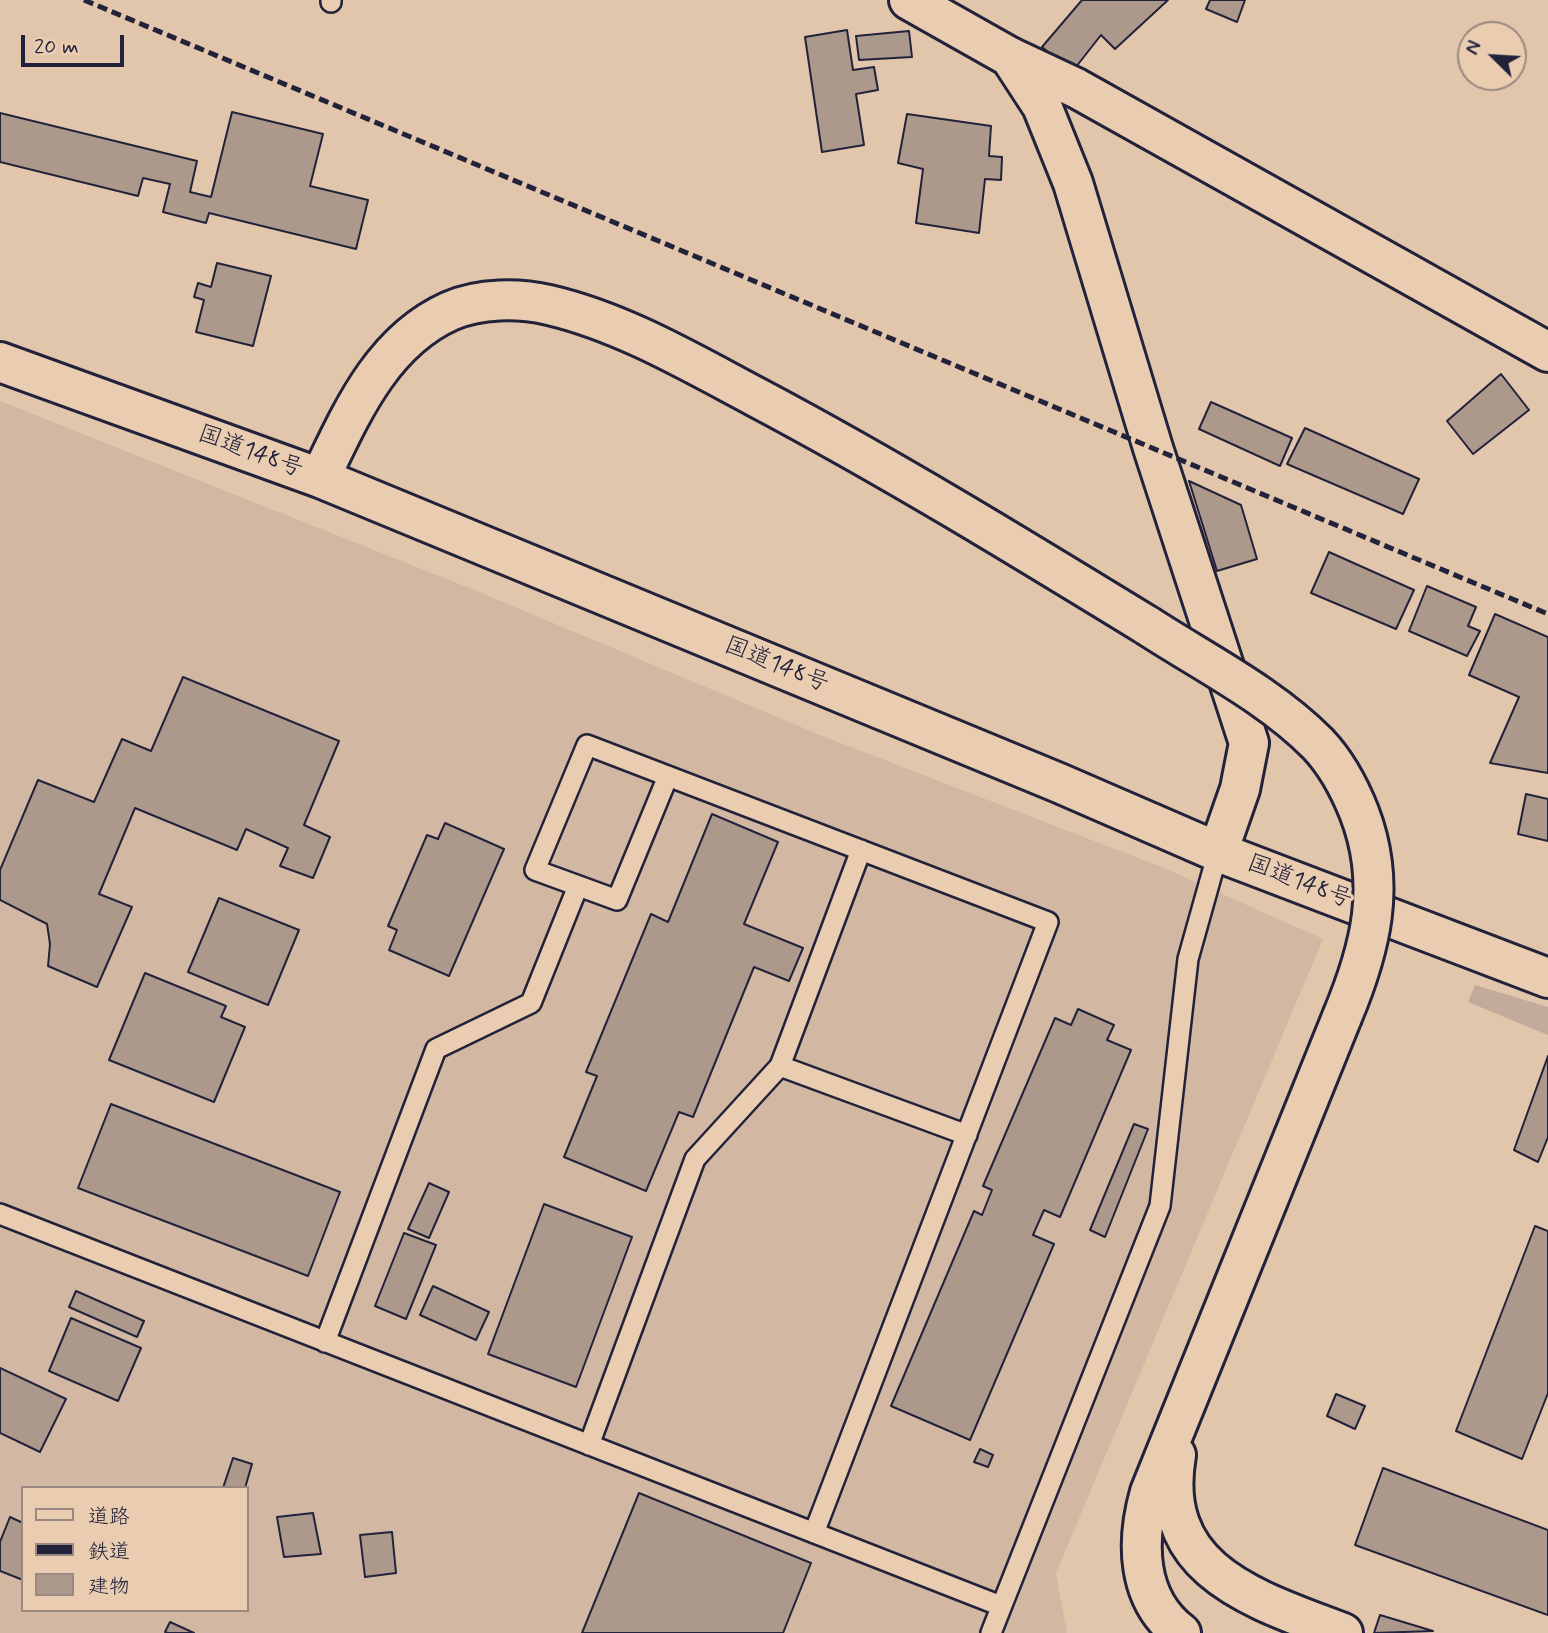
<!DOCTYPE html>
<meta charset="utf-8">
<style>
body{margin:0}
#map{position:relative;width:1548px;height:1633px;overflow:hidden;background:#e2c6ac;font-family:Mynerve,"Klee One",sans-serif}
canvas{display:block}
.legend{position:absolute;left:21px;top:1486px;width:228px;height:126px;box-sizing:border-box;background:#eacdb1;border:2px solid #9a8982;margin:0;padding:9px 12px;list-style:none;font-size:21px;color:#22223b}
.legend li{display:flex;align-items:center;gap:14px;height:35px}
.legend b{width:35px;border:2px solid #9a8982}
.north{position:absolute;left:1457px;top:21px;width:70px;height:70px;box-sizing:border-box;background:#eacdb1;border:2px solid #9a8982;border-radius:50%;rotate:294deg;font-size:19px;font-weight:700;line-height:28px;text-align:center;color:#22223b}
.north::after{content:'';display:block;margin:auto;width:24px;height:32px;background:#22223b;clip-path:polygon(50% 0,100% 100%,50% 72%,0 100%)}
.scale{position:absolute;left:21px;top:35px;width:103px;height:32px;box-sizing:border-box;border:4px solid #22223b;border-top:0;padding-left:9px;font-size:21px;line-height:24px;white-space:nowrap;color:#22223b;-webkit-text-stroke:5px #eacdb1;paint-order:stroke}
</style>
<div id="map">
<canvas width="1548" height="1633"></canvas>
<ul class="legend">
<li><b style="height:9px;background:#eacdb1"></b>道路</li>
<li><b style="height:9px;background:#22223b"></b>鉄道</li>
<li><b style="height:19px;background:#ac998c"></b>建物</li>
</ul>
<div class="north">N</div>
<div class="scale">20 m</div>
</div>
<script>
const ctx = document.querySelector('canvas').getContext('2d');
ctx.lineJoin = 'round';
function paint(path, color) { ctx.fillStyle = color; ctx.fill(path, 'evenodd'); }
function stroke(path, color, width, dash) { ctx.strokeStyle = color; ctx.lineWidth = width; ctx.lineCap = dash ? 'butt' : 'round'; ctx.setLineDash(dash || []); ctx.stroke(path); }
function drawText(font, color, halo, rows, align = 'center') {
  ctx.font = font + ' Mynerve,"Klee One",sans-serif'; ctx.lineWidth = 6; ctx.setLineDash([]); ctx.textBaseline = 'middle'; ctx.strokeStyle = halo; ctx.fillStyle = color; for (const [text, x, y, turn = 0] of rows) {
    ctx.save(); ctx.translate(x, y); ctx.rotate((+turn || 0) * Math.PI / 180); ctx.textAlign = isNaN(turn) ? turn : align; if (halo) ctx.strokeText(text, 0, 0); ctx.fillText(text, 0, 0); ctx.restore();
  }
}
paint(new Path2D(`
 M0,401L472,589L825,737L1164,868L1323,939L1056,1573L1067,1633H0ZM23,1488H247V1610H23Z`), '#d2b8a2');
paint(new Path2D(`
 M1475,985L1548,1007V1035L1468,1002Z`), '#c2ab9a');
const building = new Path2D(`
 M1082,0H1168L1115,49L1101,35L1072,72L1042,47Z
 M1210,0H1245L1237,22L1206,9Z
 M847,30L853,70L874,67L878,90L856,94L864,145L822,152L805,37Z
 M909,31L912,57L859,60L856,36Z
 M232,112L323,134L310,186L368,200L356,249L209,213L206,223L163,212L170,184L143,178L138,196L0,162V113L197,161L190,192L211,197Z
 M907,114L991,126L989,156L1002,157L1001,180L985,179L979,233L916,223L923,169L898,163Z
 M217,263L271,276L253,346L196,332L204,300L194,297L198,283L211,287Z
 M1501,374L1529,410L1473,454L1447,421Z
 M1211,402L1292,438L1280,466L1199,429Z
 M1305,428L1419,479L1403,514L1287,464Z
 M1189,481L1241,505L1257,559L1217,571Z
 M1329,552L1414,590L1396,629L1311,593Z
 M1427,586L1476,607L1468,626L1480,631L1467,656L1409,631Z
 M1495,614L1548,637V773L1490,763L1519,697L1469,675Z
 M183,677L339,741L304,825L330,837L313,878L280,866L288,848L246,829L237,850L135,808L99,894L132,907L97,987L48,966L50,944L47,924L0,900V870L38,780L94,802L122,739L151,751Z
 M1526,794L1548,799V841L1518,834Z
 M712,814L778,842L744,924L803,948L789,981L754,967L693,1117L679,1112L646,1191L564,1157L597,1076L586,1072L651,914L668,922Z
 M445,823L504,849L449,976L389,950L397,930L388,926L427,835L438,839Z
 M219,898L299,930L268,1005L188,972Z
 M145,973L226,1006L221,1017L245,1027L214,1102L109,1060Z
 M1078,1009L1114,1025L1107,1040L1131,1050L1060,1217L1044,1210L1033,1235L1054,1244L970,1440L891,1406L974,1211L982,1215L992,1190L983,1186L1055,1018L1071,1025Z
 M1548,1056V1137L1538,1162L1514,1150Z
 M111,1104L340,1192L308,1276L78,1188Z
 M1134,1124L1148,1129L1105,1237L1090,1230Z
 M429,1183L449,1192L429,1238L408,1229Z
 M544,1204L632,1237L576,1387L488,1354Z
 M1535,1226L1548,1231V1393L1522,1459L1456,1431Z
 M404,1233L436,1245L406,1319L375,1306Z
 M433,1286L489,1312L476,1340L420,1315Z
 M76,1291L144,1321L137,1337L69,1307Z
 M71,1318L141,1348L118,1401L49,1371Z
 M0,1368L66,1399L40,1452L0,1433Z
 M1336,1394L1365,1406L1355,1429L1327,1416Z
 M980,1449L993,1455L988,1467L974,1462Z
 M233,1458L252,1464L245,1488H223Z
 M1383,1468L1548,1530V1615L1355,1545Z
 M639,1493L811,1563L783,1633H582Z
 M313,1513L321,1554L284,1557L277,1517Z
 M10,1517L23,1523V1580L0,1571V1542Z
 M392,1532L396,1573L365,1577L360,1535Z
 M1380,1615L1433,1631L1374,1633Z
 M170,1622L194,1633H168L165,1632Z`);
paint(building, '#ac998c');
stroke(building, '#22223b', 2);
const lane = new Path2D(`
 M331,0V2
 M668,776L617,900L535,870L587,745L1048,922L814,1533
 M780,1066L967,1135
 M0,1214L1001,1606
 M325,1342L436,1049L531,1003L578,886
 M589,1445L695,1159L780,1066L861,850
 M991,1633L1160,1206L1188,959L1218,852`);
const street = new Path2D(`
 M1010,57L1076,88L1548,352`);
const secondary = new Path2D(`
 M909,0L1010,57L1042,106L1073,183L1153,448L1249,743L1240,789L1218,852`);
const highway = new Path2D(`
 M0,362L320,478L1059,783L1218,852L1548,978
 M320,478C351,414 381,342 450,311C480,298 518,298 549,305C622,322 690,362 756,397C890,468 1019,547 1148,626
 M1176,1455C1156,1572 1255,1599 1343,1633
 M1181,1633C1136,1599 1136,1541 1150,1492L1342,1017`);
stroke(lane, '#22223b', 24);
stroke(street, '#22223b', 44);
stroke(secondary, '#22223b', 44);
stroke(highway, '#22223b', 44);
stroke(lane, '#eacdb1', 19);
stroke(street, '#eacdb1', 38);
stroke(secondary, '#eacdb1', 38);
stroke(highway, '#eacdb1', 38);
stroke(new Path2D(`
 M84,0L1548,614`), '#22223b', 5, [10, 5]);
const highwayBridge = new Path2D(`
 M1148,626C1205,663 1271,696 1318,744C1337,764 1349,787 1359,812C1387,884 1371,948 1342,1017`);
stroke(highwayBridge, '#22223b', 44, []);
stroke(highwayBridge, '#eacdb1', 38);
drawText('24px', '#22223b', '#eacdb1', [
 ["国道148号",250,453,20],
 ["国道148号",776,666,22],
 ["国道148号",1299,883,21]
]);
</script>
